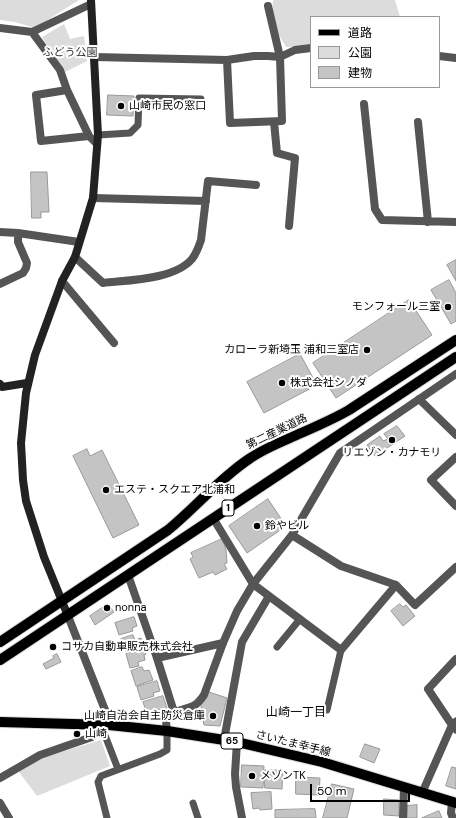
<!DOCTYPE html>
<meta charset="utf-8">
<style>
body{margin:0}
#map{position:relative;width:456px;height:818px;overflow:hidden;background:#fff;font-family:"DM Sans","Noto Sans JP",sans-serif}
canvas{display:block}
.legend{position:absolute;left:310px;top:16px;width:130px;height:72px;box-sizing:border-box;background:#fff;border:1px solid #999;margin:0;padding:5px 7px;list-style:none;font-size:12px;color:#000}
.legend li{display:flex;align-items:center;gap:8px;height:20px}
.legend b{width:20px;border:1px solid #999}
.scale{position:absolute;left:310px;top:784px;width:100px;height:18px;box-sizing:border-box;border:2px solid #000;border-top:0;padding-left:5px;font-size:12px;line-height:14px;white-space:nowrap;color:#000;-webkit-text-stroke:3px #fff;paint-order:stroke}
</style>
<div id="map">
<canvas width="456" height="818"></canvas>
<ul class="legend">
<li><b style="height:5px;background:#000"></b>道路</li>
<li><b style="height:11px;background:#dcdcdc"></b>公園</li>
<li><b style="height:11px;background:#c4c4c4"></b>建物</li>
</ul>
<div class="scale">50 m</div>
</div>
<script>
const ctx = document.querySelector('canvas').getContext('2d');
ctx.lineJoin = 'round';
function paint(path, color) { ctx.fillStyle = color; ctx.fill(path, 'evenodd'); }
function stroke(path, color, width, dash) { ctx.strokeStyle = color; ctx.lineWidth = width; ctx.lineCap = dash ? 'butt' : 'round'; ctx.setLineDash(dash || []); ctx.stroke(path); }
function drawText(font, color, halo, rows, align = 'center') {
  ctx.font = font + ' "DM Sans","Noto Sans JP",sans-serif'; ctx.lineWidth = 4; ctx.setLineDash([]); ctx.textBaseline = 'middle'; ctx.strokeStyle = halo; ctx.fillStyle = color; for (const [text, x, y, turn = 0] of rows) {
    ctx.save(); ctx.translate(x, y); ctx.rotate((+turn || 0) * Math.PI / 180); ctx.textAlign = isNaN(turn) ? turn : align; if (halo) ctx.strokeText(text, 0, 0); ctx.fillText(text, 0, 0); ctx.restore();
  }
}
paint(new Path2D(`
 M0,0H79L35,28L15,22L0,20Z
 M273,0H395L400,17H311V47H286L271,22Z
 M64,24L70,39L84,36L87,61L65,72L42,37Z
 M101,740L110,766L37,796L19,772L41,758Z`), '#dcdcdc');
const building = new Path2D(`
 M108,95L134,96L133,116L107,115Z
 M31,172H47L49,212H41V218H32Z
 M456,260V281L447,265Z
 M449,280L456,293V321L451,324L431,290Z
 M409,300L432,335L336,398L313,363Z
 M300,354L317,385L264,413L247,382Z
 M397,426L405,436L375,456L367,445L380,436L383,441L388,439L384,434Z
 M87,449L90,456L102,450L139,525L113,538L73,456Z
 M268,499L286,526L247,553L229,526Z
 M222,539L226,549L227,563L224,564L227,569L215,575L213,572L199,578L190,559L193,557L191,553Z
 M108,604L114,612L95,625L90,616Z
 M400,604L403,607L406,605L415,616L403,626L391,611Z
 M134,617L137,626L132,628L133,631L119,635L115,623Z
 M133,635L135,640L141,638L143,645L125,651L121,639Z
 M144,649L146,654L144,655L145,660L138,662L139,666L130,668L126,654Z
 M57,654L61,662L46,669L43,664L54,658L53,656Z
 M142,667L144,671L149,670L153,680L136,686L131,671Z
 M157,681L160,691L153,693L154,696L141,700L137,687Z
 M209,692L227,698L220,726L204,725L201,706Z
 M163,696L167,708L147,714L143,702Z
 M365,744L380,749L374,763L360,757Z
 M242,765L264,766L263,788L241,787Z
 M452,767L456,768V789L446,786Z
 M265,770H283L282,789L265,788Z
 M296,777L320,778L319,795L296,794Z
 M332,784L354,789L347,818H323Z
 M271,792L272,809L260,810L259,808L253,809L251,793Z
 M384,799L399,800V816L384,815Z
 M417,805V818H407V806Z
 M315,809L316,818H275V810Z
 M439,811L442,818H422Z`);
paint(building, '#c4c4c4');
stroke(building, '#999', 1);
const primary = new Path2D(`
 M0,642L168,530C196,507 219,479 249,459C262,450 276,444 290,438C310,429 330,421 349,410L456,340
 M0,660L456,357
 M0,722L109,725L167,731L237,742L322,762L456,803`);
stroke(primary, '#dbdbdb', 12);
stroke(new Path2D(`
 M98,135L130,133L138,125L139,98L201,99
 M277,647L300,619
 M327,710L341,650
 M456,721L452,725L456,730
 M101,725L118,769
 M193,803L198,818
 M107,818L98,782L101,776L160,754L167,750V731`), '#555', 7);
stroke(new Path2D(`
 M0,28L32,32L91,4
 M32,32L60,70L67,90L89,136L97,144
 M439,56L456,58
 M94,57L227,60L254,56H268L280,57L295,50L311,48
 M227,60L230,123L282,121L280,57L268,6
 M67,90L36,95L41,141L89,136
 M364,104L375,209L382,220L456,222
 M274,122L277,153L295,158L289,226
 M418,122L428,222
 M93,198L206,201
 M0,232L18,233L79,242
 M75,257L103,283C128,280 174,280 192,259C196,254 199,246 201,240L208,181L256,185
 M62,281L114,343
 M0,284L23,273L26,268L27,263L18,242V233
 M419,399L456,435
 M456,457L431,480L456,506
 M213,518L253,584L341,650L396,585
 M292,535L341,566L396,585L415,605L456,567
 M128,575L157,658L223,643
 M68,616L107,715L109,725
 M157,658L174,712
 M167,731C167,727 165,722 167,718C171,710 186,710 193,706C198,704 201,699 204,695L223,643L237,611L253,584L292,535L340,453L456,374
 M224,740L242,642L269,596
 M237,742L235,774L236,787L242,818
 M0,778L40,755L92,737L97,733L101,725
 M422,793L452,725L428,689L456,659
 M452,802L451,813L453,818
 M0,803L9,818
 M403,818L404,788`), '#555', 8);
stroke(new Path2D(`
 M0,384L2,387L27,383
 M68,616L44,557L26,501L23,480L21,443L26,393L35,355L62,281L75,257L93,198L98,135L91,0`), '#222', 8);
stroke(primary, '#000', 10);
for (const [x, y, r, color] of [
 [121,106,4,"#000"],
 [448,307,4,"#000"],
 [367,350,4,"#000"],
 [282,383,4,"#000"],
 [392,440,4,"#000"],
 [106,490,4,"#000"],
 [257,526,4,"#000"],
 [107,608,4,"#000"],
 [53,647,4,"#000"],
 [213,716,4,"#000"],
 [77,734,4,"#000"],
 [252,776,4,"#000"]
]) { const dot = new Path2D(); dot.arc(x, y, r, 0, 2 * Math.PI); ctx.fillStyle = color; ctx.fill(dot); stroke(dot, '#fff', 1.5); }
for (const [x, y, w] of [
 [228,508,12],
 [232,741,22]
]) { const box = new Path2D(); box.roundRect(x - w / 2, y - 8, w, 16, 3); ctx.fillStyle = '#fff'; ctx.fill(box); stroke(box, '#000', 1); }
drawText('bold 10px', '#000', null, [
 ["1",228,508],
 ["65",232,741]
]);
drawText('11px', '#333', '#fff', [
 ["ふどう公園",70,53]
]);
drawText('11px', '#000', '#fff', [
 ["山崎市民の窓口",129,106],
 ["モンフォール三室",440,307,"right"],
 ["カローラ新埼玉 浦和三室店",359,350,"right"],
 ["株式会社シノダ",290,383],
 ["リエゾン・カナモリ",392,453,"center"],
 ["エステ・スクエア北浦和",114,490],
 ["鈴やビル",265,526],
 ["nonna",115,608],
 ["コサカ自動車販売株式会社",61,647],
 ["山崎自治会自主防災倉庫",205,716,"right"],
 ["山崎",85,734],
 ["メゾンTK",260,776]
], 'left');
drawText('11px', '#000', '#fff', [
 ["第二産業道路",277,432,-26],
 ["さいたま幸手線",293,744,14]
]);
drawText('12px', '#000', '#fff', [
 ["山崎一丁目",296,713]
]);
</script>
